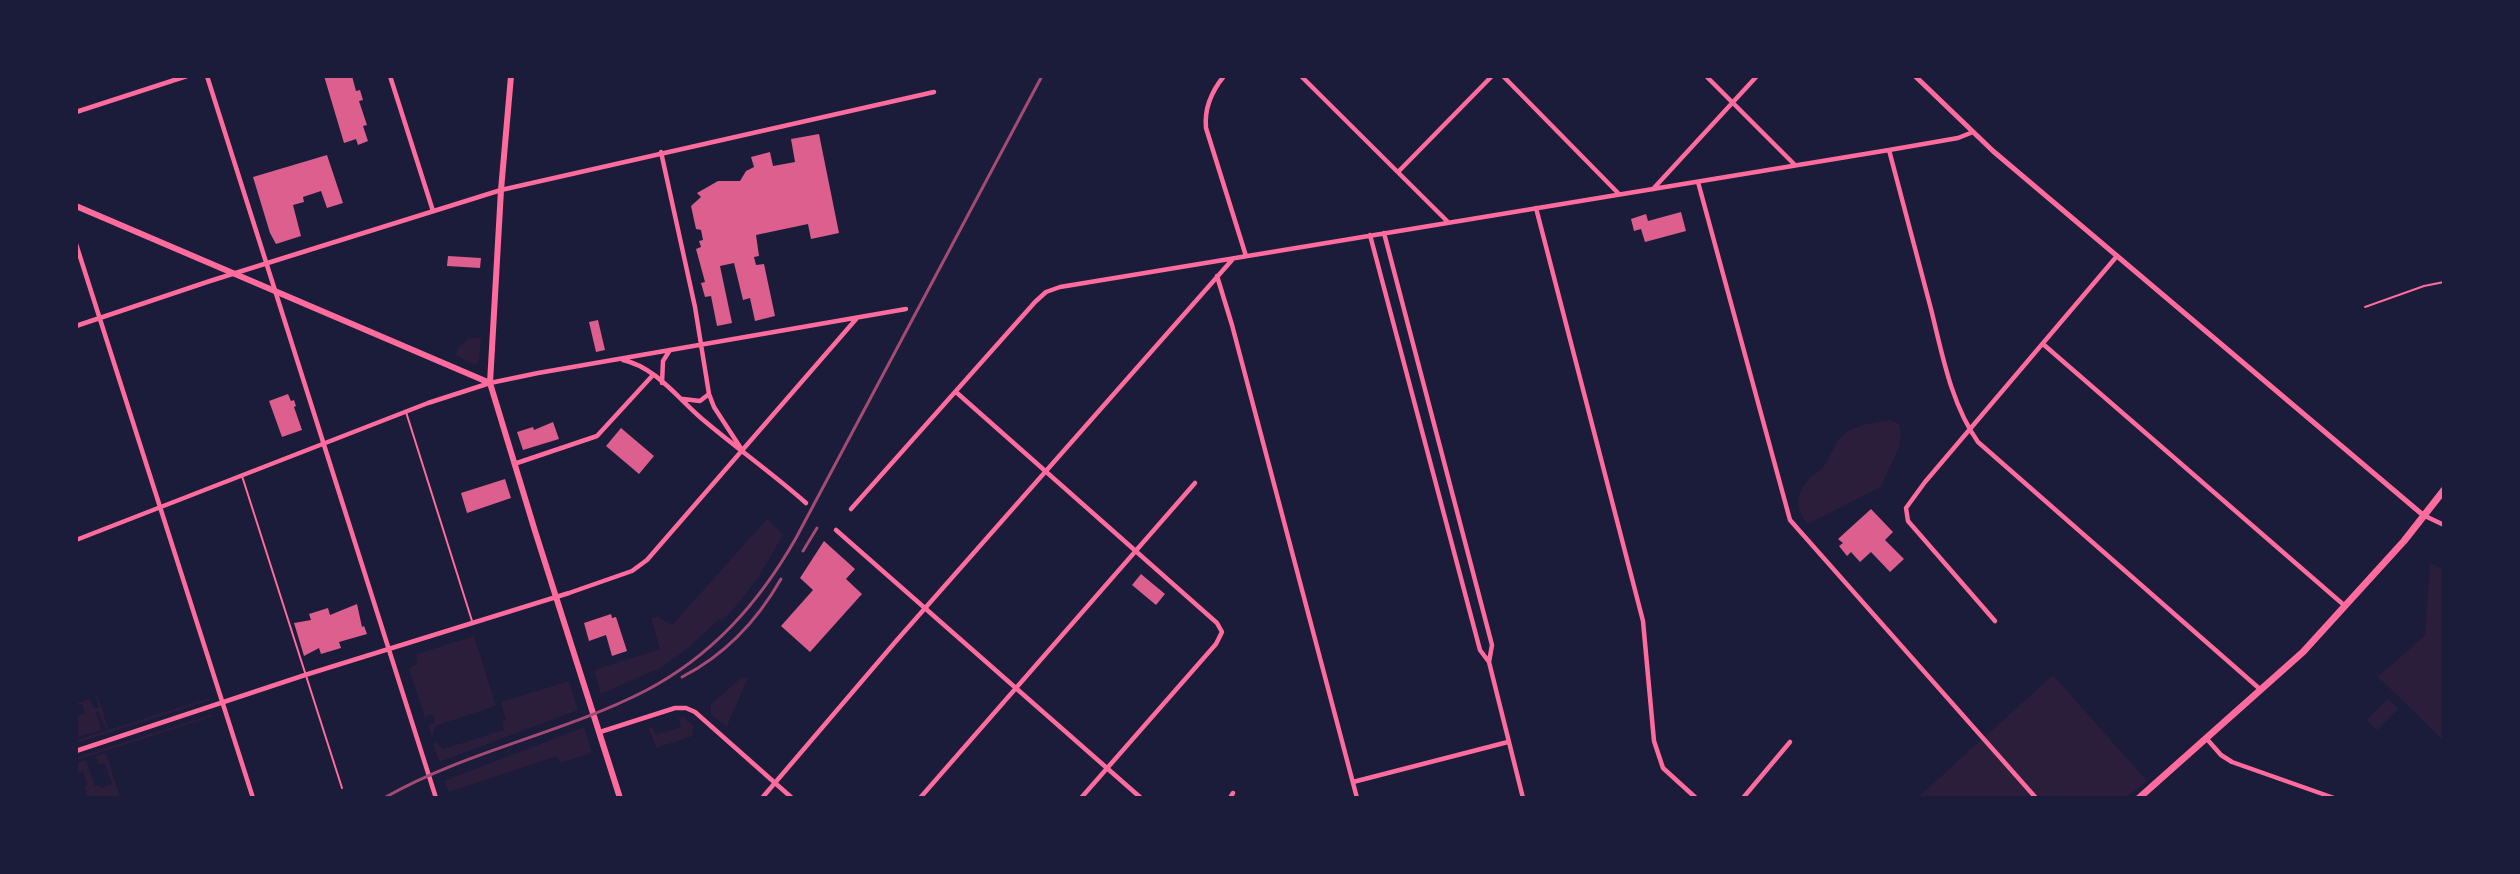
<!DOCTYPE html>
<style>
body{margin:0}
#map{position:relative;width:2520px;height:874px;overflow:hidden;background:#1b1b3a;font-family:Mulish,sans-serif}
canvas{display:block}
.frame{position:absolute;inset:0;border:78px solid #1b1b3a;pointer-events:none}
</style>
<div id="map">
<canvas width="2520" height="874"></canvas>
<div class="frame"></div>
</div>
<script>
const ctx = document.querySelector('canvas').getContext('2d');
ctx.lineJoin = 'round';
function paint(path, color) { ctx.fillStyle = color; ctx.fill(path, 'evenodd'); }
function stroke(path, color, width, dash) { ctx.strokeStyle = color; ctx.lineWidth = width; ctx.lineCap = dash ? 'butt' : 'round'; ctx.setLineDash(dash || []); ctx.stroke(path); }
paint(new Path2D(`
 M469,338H481L479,362L474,365L456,355L458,348Z
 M1891,420L1899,424L1901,434L1899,447L1881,487L1808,524C1795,510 1795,494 1809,479C1814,473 1822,471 1826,463C1833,451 1836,438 1850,430C1862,424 1877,422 1891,420Z
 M767,519L783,534C766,567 748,595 722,621L719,619L687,649L660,668L601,694L594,670L660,649L651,618L657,616L672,625Z
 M2430,563L2443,569V740L2378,677L2425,635Z
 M474,636L496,706L435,726L433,735H431L428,725L435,723L433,714L425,717L409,669L417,663V654Z
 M2053,675L2147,781L2127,797L1917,798Z
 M742,677L748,678L727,726L711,715V704Z
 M569,681L578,710L439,762L433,743L436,742L443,749L504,730L502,721L506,720L501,702Z
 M96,697H98L108,728H105L98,711L96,712L102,730L77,737V716L85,713L82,704L77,706V703L90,699L94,709L99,707Z
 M209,698L210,700L77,743V740Z
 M2388,699L2398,709L2377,730L2367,720Z
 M214,714V716L77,760V757Z
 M684,717L695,727L692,730L693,736L656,748L649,728L652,727L656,735L681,727L678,718Z
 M584,727L592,753L560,763L557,756L449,792L444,781Z
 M106,753L120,797H85L87,796L84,787L87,785L83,771L77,773V763L86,760L95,786L100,785L101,788L112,784L105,763L98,765L96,756Z`), '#2a1e3b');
paint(new Path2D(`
 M324,76H352L356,91L360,90L363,100L359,101L367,125L363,126L368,141L358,145L356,139L344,143Z
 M819,134L839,233L811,239L808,224L756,235L759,256L754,257L756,265L764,264L775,316L755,321L750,298L743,300L734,263L720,266L732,323L717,326L711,296L705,297L701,283L705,282L696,249L701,247L699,241L703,240L701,230L696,229L691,206L701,197L697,193L718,181H740L746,171L754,167L751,157L770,152L773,166L795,162L791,139Z
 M327,155L343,203L327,208L321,191L303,197L304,202L293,205L301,236L276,244L270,233L253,177Z
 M1681,212L1686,231L1645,242L1641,229L1634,231L1631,219L1646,214L1648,221Z
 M448,256L481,258L480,268L447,266Z
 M598,320L605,350L596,352L589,322Z
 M288,394L291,401L294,400L296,406L294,407L302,430L282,437L269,401Z
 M553,422L559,439L523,450L517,432L533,427L534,430Z
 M621,428L654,456L639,474L606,446Z
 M505,479L511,498L467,513L461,493Z
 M1871,509L1893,532L1885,540L1904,559L1890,572L1871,552L1860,562L1851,552L1847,556L1839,546L1843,543L1838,539Z
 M824,541L855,569L846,579L862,594L810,652L781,626L813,590L800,578Z
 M1141,574L1165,594L1156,605L1132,585Z
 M357,604L362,627L364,626L367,634L339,642L341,648L321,654L319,648L304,656L294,623L311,620L309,614L328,608L330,615Z
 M611,614L612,618L616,617L627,651L612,656L606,635L589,641L584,623Z`), '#dd5f8e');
stroke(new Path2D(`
 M2365,307L2424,286L2444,282
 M406,412L473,624
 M242,476L342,788`), '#ff6b9d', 2);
stroke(new Path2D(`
 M207,76L436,798
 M390,76L433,211
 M1224,76C1211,92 1204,108 1206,128L1246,256
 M1301,76L1448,222
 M1503,76L1619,194
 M1706,76L1795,165
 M76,112L187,76
 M1889,150C1903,203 1917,256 1931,309C1942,353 1951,404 1978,442L2261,690
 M661,152L695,307L709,394L714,407L742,450
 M1398,172L1492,76
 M1698,182L1790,520L2036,798
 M1653,189L1757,76
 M1536,208L1643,621L1654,741L1663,768L1696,798
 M1384,233L1492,645L1489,662
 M1370,235L1480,650L1489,662L1523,798
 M76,244L253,798
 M1217,276L1232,325L1357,798
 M76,326L210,281L501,190L934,92
 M2043,344L2345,606
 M623,360C655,367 677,397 701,418C735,447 772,473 806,503
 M662,383L663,361L670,350
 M956,392L1217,623L1222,632L1216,644L1081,798
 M683,399L700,401L709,394
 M514,464L597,436L653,375
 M851,509L1035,302L1046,292L1060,287L1889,150L1958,138L1973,132
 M2423,515L2444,525
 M836,530L1141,798
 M76,540L428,403L490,383L538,373L906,309
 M1995,621L1908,521L1906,508L1925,482L2117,256
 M600,732L675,708H686L695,712L792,798
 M2206,738L2221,755L2232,762L2334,798
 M76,751L305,675L569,593L632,571L647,560L857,318
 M1353,782L1508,742
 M762,798L897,640L1232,260
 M920,798L1195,483
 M1230,798L1233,793
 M1743,798L1790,742`), '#ff6b9d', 4.5);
stroke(new Path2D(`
 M1915,76L1993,151L2423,515`), '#ff6b9d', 5);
stroke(new Path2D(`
 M511,76L501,190L490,383L535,531L620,798
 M76,206L490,383`), '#ff6b9d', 6);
stroke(new Path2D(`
 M2139,798L2303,652L2404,541L2444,490`), '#ff6b9d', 7);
stroke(new Path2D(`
 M803,551L817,528
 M682,677C725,655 757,621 781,579
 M384,798C466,751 561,734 645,691C712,656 759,603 796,538L1042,76`), '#a44b75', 3);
</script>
